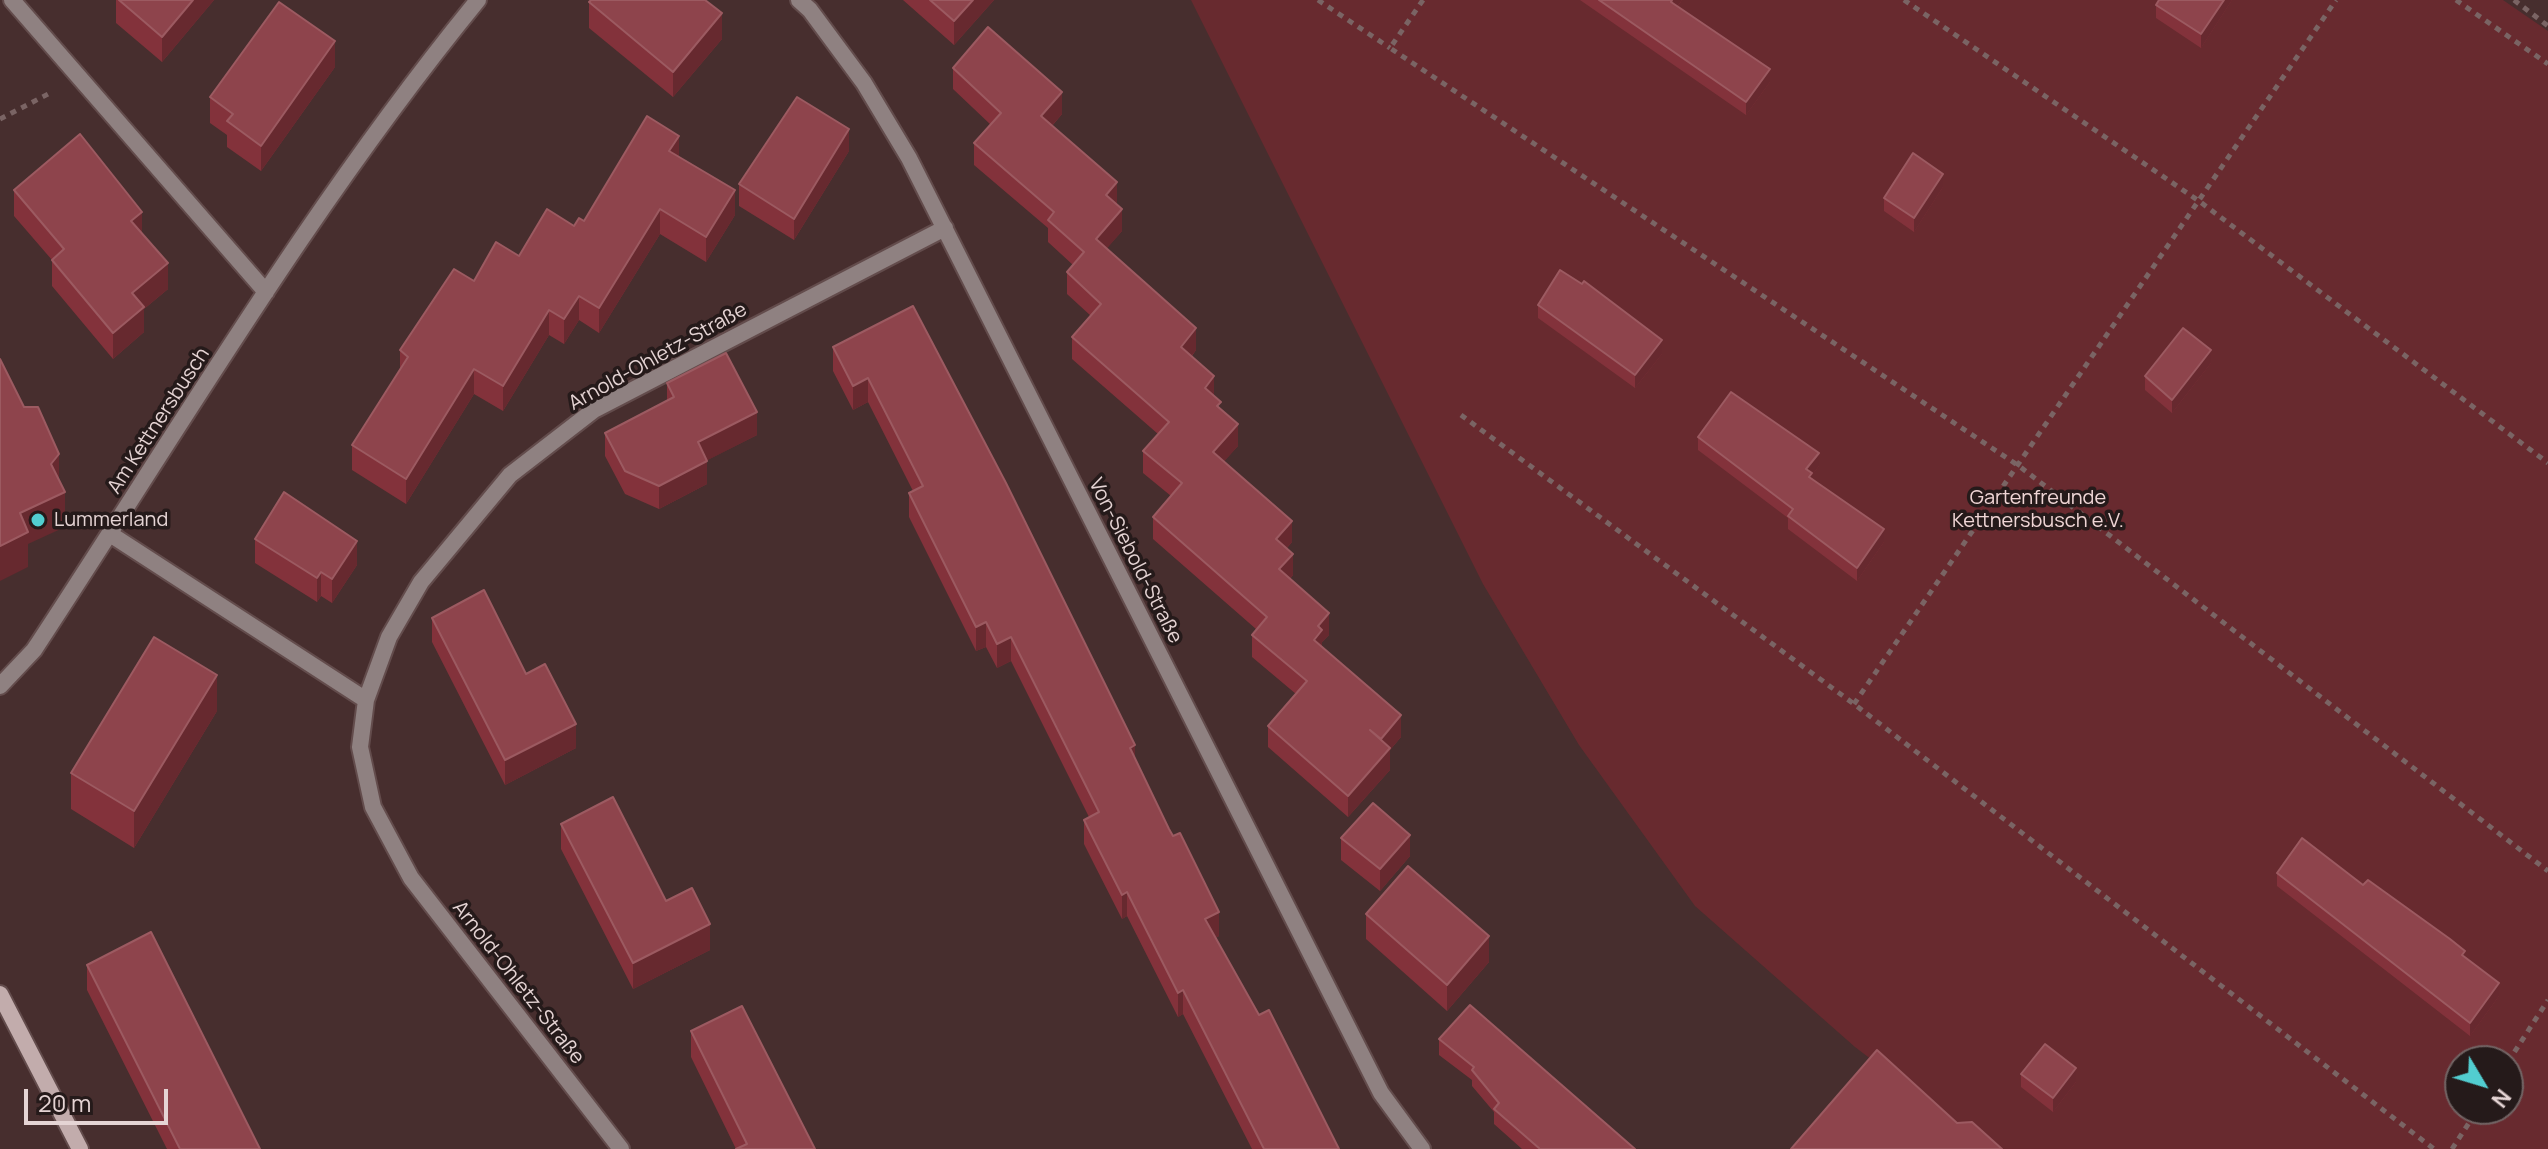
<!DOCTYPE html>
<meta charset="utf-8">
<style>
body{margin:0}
#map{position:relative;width:2548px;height:1149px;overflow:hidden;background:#472e2e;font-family:Manrope,sans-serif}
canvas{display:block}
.north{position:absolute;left:2444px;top:1045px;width:80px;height:80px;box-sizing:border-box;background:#251a1a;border:2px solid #726464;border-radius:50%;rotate:128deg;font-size:22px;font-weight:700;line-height:32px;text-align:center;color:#e5d4d4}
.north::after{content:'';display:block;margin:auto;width:28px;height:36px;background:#52cdd0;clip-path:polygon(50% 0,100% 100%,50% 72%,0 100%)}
.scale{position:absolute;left:24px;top:1089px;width:144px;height:36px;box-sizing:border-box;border:4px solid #e5d4d4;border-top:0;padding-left:10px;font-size:24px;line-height:28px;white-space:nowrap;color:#e5d4d4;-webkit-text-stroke:6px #251a1a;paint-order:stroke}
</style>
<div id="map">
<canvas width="2548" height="1149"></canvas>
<div class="north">N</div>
<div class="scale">20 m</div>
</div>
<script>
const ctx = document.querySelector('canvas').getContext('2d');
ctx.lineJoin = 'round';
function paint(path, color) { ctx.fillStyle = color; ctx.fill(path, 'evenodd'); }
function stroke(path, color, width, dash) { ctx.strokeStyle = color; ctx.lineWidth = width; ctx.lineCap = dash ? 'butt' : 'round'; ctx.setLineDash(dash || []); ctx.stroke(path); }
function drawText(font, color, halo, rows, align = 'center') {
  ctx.font = font + ' Manrope,sans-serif'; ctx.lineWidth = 7; ctx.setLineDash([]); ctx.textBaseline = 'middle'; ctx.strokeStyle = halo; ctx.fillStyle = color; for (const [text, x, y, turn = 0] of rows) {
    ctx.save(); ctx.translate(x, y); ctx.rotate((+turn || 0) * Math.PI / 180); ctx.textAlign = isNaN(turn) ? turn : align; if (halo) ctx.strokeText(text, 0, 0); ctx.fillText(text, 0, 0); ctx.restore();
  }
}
paint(new Path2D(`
 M1191,0H2503L2548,31V1149H1989L1855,1047L1695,906L1579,745L1483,584ZM2460,1061H2508V1109H2460Z`), '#682a2f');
const street = new Path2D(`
 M12,0L266,292
 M799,0L810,10L864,83L909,158L1381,1093L1422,1149
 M110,534L366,700
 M0,686L34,650C178,431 312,203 478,0
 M621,1149L411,878L373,807L360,747L366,700L389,637L421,582L510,475L594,410L945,228`);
const secondary = new Path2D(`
 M0,994L80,1149`);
stroke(street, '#634c4c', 20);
stroke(secondary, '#634c4c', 20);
stroke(new Path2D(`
 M1318,0L1390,48
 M1423,0L1390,48L2019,466L2548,871
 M1904,0L2199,201L2548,463
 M2456,0L2548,64
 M2514,0L2548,26
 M0,119L52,92
 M1461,415L1854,704L2434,1149
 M1854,704L2336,0
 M2508,1062L2548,1000
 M2452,1149L2478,1109`), '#7a6464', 5, [6, 6]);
stroke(street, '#8f8181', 16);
stroke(secondary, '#c2acac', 16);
paint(new Path2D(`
 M116,0H214L162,62L116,23Z
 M903,0H994L954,45Z
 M1580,0H1682L1678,6L1770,82L1746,115Z
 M2159,0H2232L2201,48L2156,18V5Z
 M589,2L722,39L673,97L589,28Z
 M335,67L261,171L227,147V135L210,123V97Z
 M953,68L1062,114L1052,126L1117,204L1116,205L1122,231L1106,249L1196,350L1192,356L1214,396L1238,446L1224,461L1292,542L1287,548L1293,575L1290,579L1329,635L1322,642V647L1401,737L1390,750V770L1348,817L1268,747V726L1296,694L1252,657V635L1256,629L1153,539V517L1171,496L1143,473V451L1158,434L1072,359V337L1091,316L1067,294V272L1073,265L1048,242V228L974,165V143L991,125L953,89Z
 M849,151L794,240L739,206V184Z
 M679,157L735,215L706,262L660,234L599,333L579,320L564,344L549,335L503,411L474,394L406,504L352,470V445L400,370V350L474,281L584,221Z
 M1943,187L1914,232L1884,211V198Z
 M14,190L142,234L168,289L144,309V332L113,359L52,286V260L14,216Z
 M1538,305L1662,354L1635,388L1538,318Z
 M913,306L1135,758L1219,936L1215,938L1259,1015L1339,1149H1252L1183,1014L1178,1017L1127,916L1122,919L1094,864L1084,844V820L1089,817L1011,661L997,668L986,647L976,651L909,517V493L913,491L868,402L853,410L833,371V347Z
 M2211,363L2172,413L2145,390V376Z
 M667,383L757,435L707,460V484L659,509L625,494L605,456V433L667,401Z
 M1698,437L1819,466L1812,475V478L1884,542L1857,581L1788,529V518L1698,450Z
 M255,539L357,565L332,603L321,596L317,602L255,563Z
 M432,618L526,674L576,748L505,785L432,642Z
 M217,711L134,848L71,809V773Z
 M561,824L666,901L710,950L633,989L561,849Z
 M1341,838L1410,856L1380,891L1341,860Z
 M2277,873L2363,885L2465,957L2499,996L2470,1036L2277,886Z
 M1366,914L1489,962L1447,1011L1366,939Z
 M87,965L260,1149H167L87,990Z
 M691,1031L815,1149H736L691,1057Z
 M1439,1039L1635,1149H1522L1494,1124V1112L1472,1086V1080L1439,1055Z
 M2021,1074L2076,1082L2053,1112L2021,1087Z`), '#83323b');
paint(new Path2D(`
 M193,0H214L162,62V37Z
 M973,0H994L954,45V21Z
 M1672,0H1682L1671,15V2Z
 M2224,0H2232L2201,48V34Z
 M722,13V39L673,97V72Z
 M335,41V67L261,171V146Z
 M1770,69V82L1746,115V102Z
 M1062,92V114L1041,138V116Z
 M849,129V151L794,240V219Z
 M679,136V160L669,151Z
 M1943,174V187L1914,232V218Z
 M1117,182V204L1106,217V195Z
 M735,190V215L706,262V237Z
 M660,209V234L599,333V308Z
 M1122,209V231L1096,261V239Z
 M142,212V237L131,221Z
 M168,263V289L144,309V332L113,359V333L132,293Z
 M579,296V320L564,344V319Z
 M549,310V335L503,411V386Z
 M1196,328V350L1181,369V347Z
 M1662,340V354L1635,388V375Z
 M2211,350V363L2172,413V400Z
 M474,369V394L406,504V479Z
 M1214,376V398L1205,388Z
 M868,378V402L853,410V386Z
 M757,412V435L698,465V442Z
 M1238,424V446L1213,474V452Z
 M1819,453V466L1812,475V487L1806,469Z
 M59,454V489L65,492V527L28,544V567L0,581V546L51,464Z
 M707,461V484L659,509V486Z
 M1292,521V542L1276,560V539Z
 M1884,529V542L1857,581V568Z
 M357,541V565L332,603V579Z
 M1293,554V575L1279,591V569Z
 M321,572V596L317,602V578Z
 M1329,613V635L1322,642V652L1314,640L1318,626Z
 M986,622V647L976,651V627Z
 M1011,637V661L997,668V644Z
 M217,675V711L134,848V811Z
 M1401,715V737L1390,750V770L1348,817V796L1381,739Z
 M576,724V748L505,785V760Z
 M1135,745V769L1130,748Z
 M1410,835V856L1380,891V869Z
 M1127,892V916L1122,919V895Z
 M1219,912V936L1205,943V919Z
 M710,924V950L633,989V963Z
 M1489,936V962L1447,1011V985Z
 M2499,983V996L2470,1036V1023Z
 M1183,990V1014L1178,1017V993Z
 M2076,1068V1082L2053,1112V1098Z`), '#67292f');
const building = new Path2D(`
 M119,0H193L162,37Z
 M591,0H705L722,13L673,72L589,2Z
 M930,0H973L954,21Z
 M1599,0H1672L1671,2L1770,69L1746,102Z
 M2159,0H2224L2201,34L2156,5Z
 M279,2L335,41L261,146L227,121L233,114L210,97Z
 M988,27L1062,92L1041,116L1117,182L1106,195L1122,209L1096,239L1196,328L1181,347L1214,376L1205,388L1221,402L1217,406L1238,424L1213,452L1292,521L1276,539L1293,554L1279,569L1329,613L1318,626L1322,630L1314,640L1401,715L1381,739L1370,730L1390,748L1348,796L1268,726L1307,681L1252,635L1267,617L1153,517L1182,483L1143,451L1169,422L1072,337L1101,304L1067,272L1084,252L1048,220L1054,212L974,143L1001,113L953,68Z
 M797,97L849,129L794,219L739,184Z
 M647,116L679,136L669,151L735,190L706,237L660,209L599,308L579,296L564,319L549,310L503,386L474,369L406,479L352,445L408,357L400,350L454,269L474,281L496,242L519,256L547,209L574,226L579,218L584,221Z
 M80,134L142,212L131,221L168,263L132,293L144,307L113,333L52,260L64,249L14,190Z
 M1913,153L1943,174L1914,218L1884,198Z
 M1560,270L1582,284L1584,281L1662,340L1635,375L1538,305Z
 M913,306L1006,483L1135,745L1130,748L1169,829L1173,836L1180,833L1219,912L1205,919L1259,1015L1269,1010L1339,1149H1264L1183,990L1178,993L1127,892L1122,895L1094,840L1084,820L1099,812L1011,637L997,644L986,622L976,627L909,493L923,486L868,378L853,386L833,347Z
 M2183,328L2211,350L2172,400L2145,376Z
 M726,353L757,412L698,442L707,461L659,486L625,471L605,433L674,397L667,383Z
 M0,359L24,407H38L59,454L51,464L65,492L20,513L28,532L0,546Z
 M1731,392L1819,453L1806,469L1812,473L1809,477L1884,529L1857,568L1788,516L1793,509L1698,437Z
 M284,492L357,541L332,579L321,572L317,578L255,539Z
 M484,590L526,674L545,664L576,724L505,760L432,618Z
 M154,637L217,675L134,811L71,773Z
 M613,797L666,901L692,888L710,924L633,963L561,824Z
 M1373,803L1410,835L1380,869L1341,838Z
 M2302,838L2363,885L2368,880L2450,939L2465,951L2462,955L2499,983L2470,1023L2277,873Z
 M1408,866L1489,936L1447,985L1366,914Z
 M151,932L260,1149H180L87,965Z
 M1470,1005L1635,1149H1540L1494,1109L1499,1103L1472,1070L1474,1067L1439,1039Z
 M742,1006L815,1149H736L747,1144L691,1031Z
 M2045,1044L2076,1068L2053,1098L2021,1074Z
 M1877,1050L1957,1123L1972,1122L2002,1149H1791Z`);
paint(building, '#8e444c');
stroke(building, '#9c5a61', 2);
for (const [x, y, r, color] of [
 [38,520,8,"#52cdd0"]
]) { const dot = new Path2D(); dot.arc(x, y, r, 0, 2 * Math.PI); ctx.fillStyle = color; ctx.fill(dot); stroke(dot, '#251a1a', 3); }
drawText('20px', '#e5d4d4', '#251a1a', [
 ["Arnold-Ohletz-Straße",658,357,-29],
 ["Am Kettnersbusch",159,421,-57],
 ["Von-Siebold-Straße",1135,561,63],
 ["Arnold-Ohletz-Straße",518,983,52]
]);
drawText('20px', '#efd5d5', '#251a1a', [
 ["Gartenfreunde",2038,498],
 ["Kettnersbusch e.V.",2038,521]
]);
drawText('20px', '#e5d4d4', '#251a1a', [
 ["Lummerland",54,520]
], 'left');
</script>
